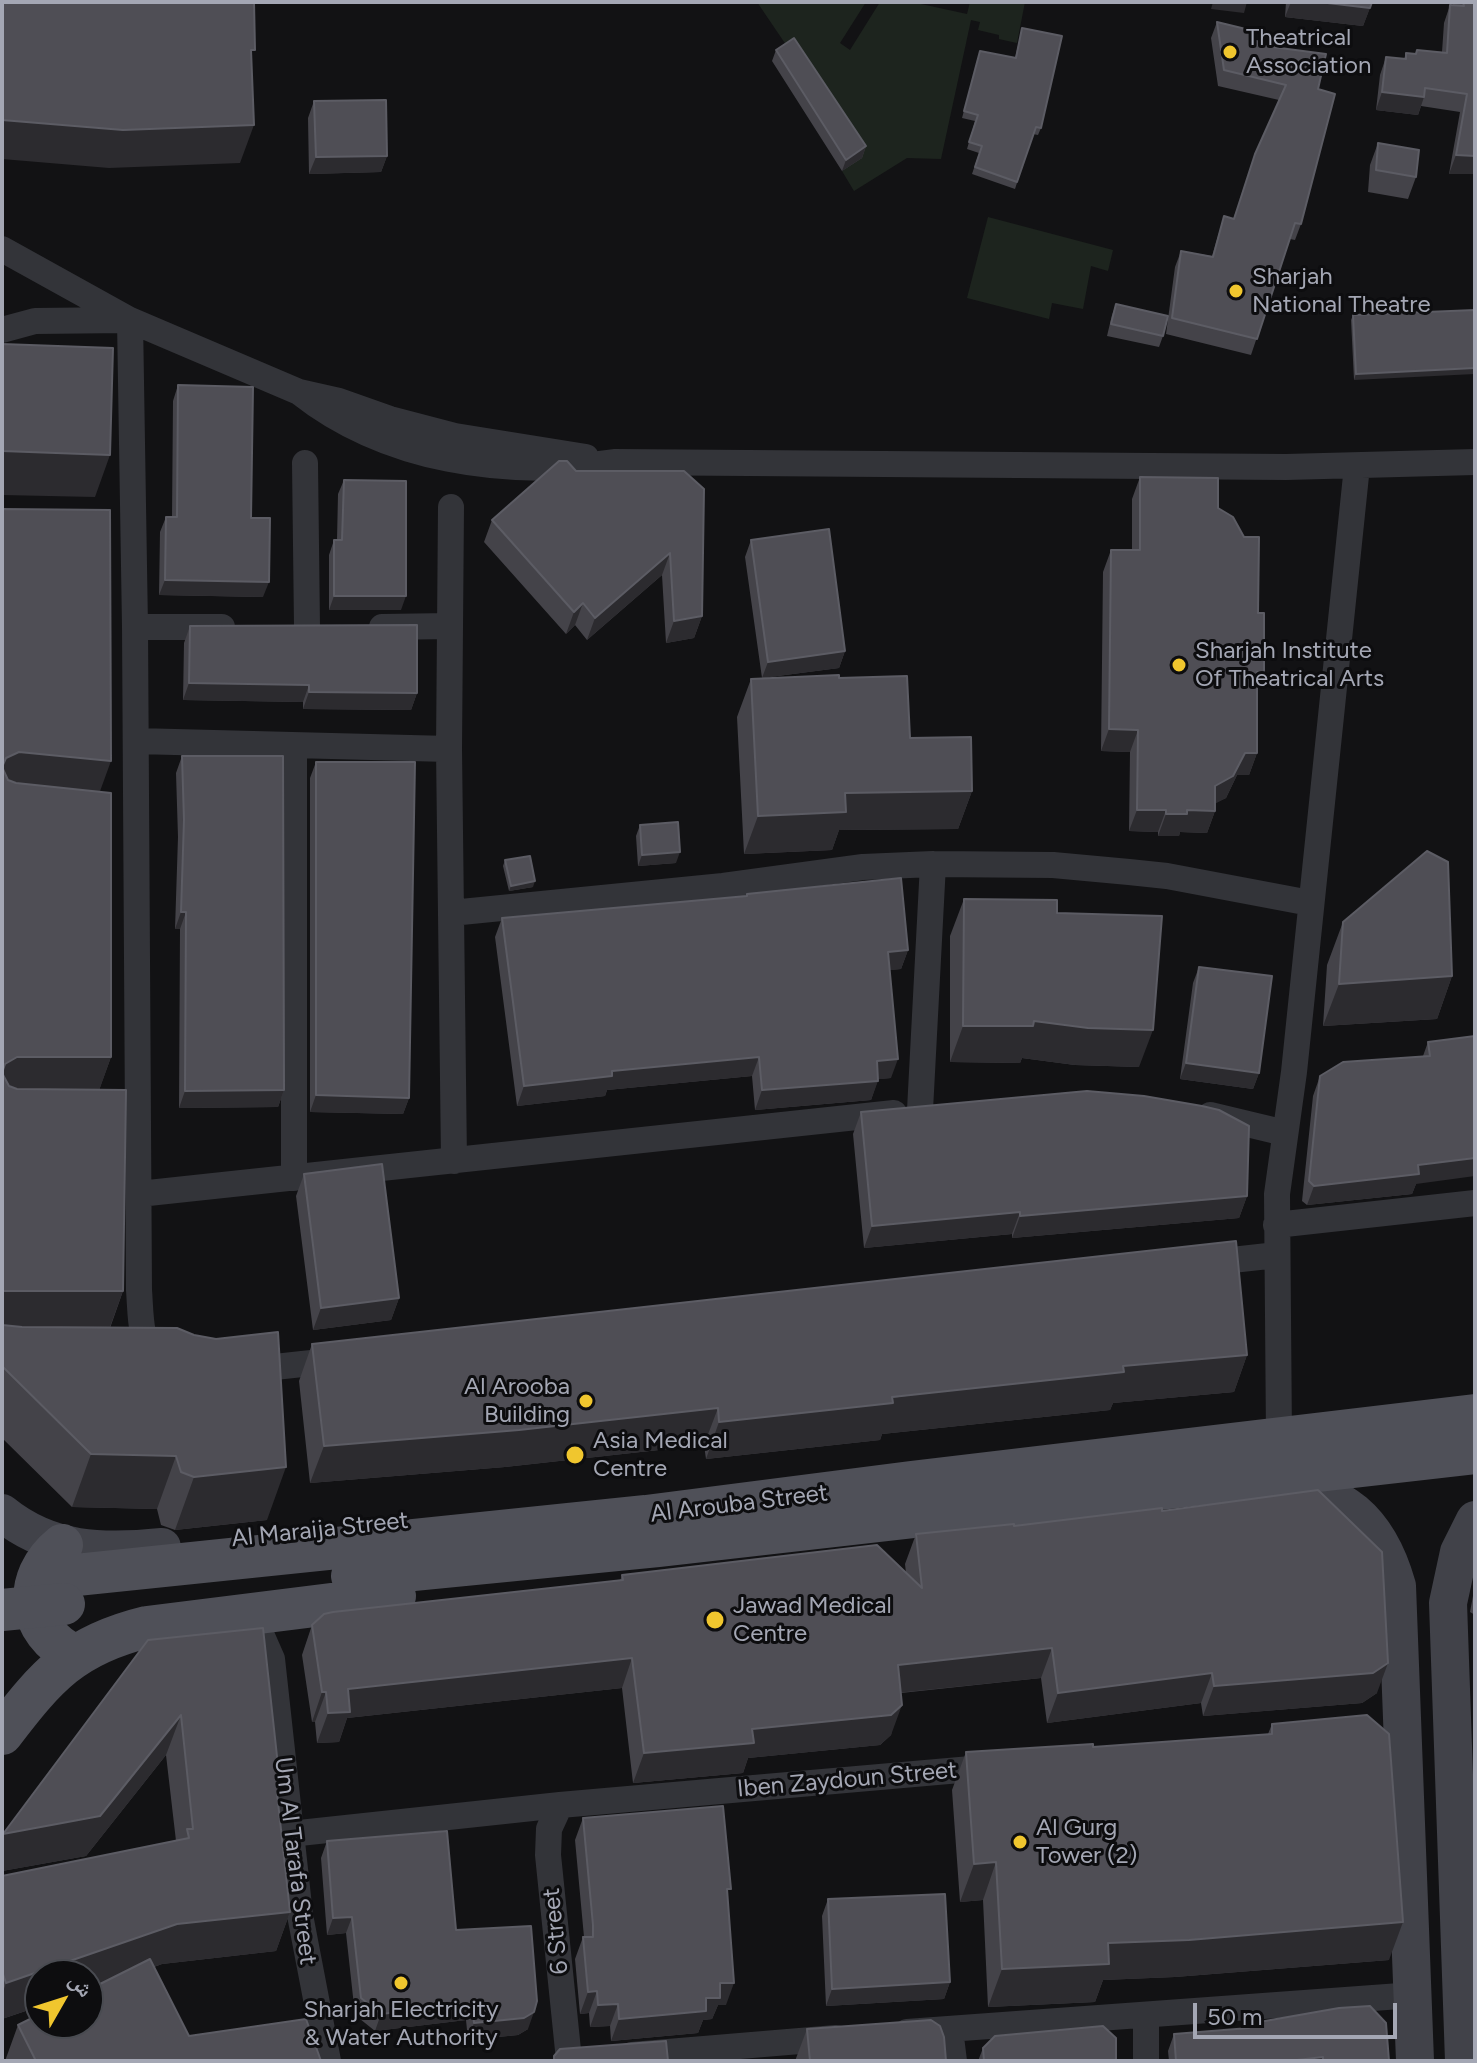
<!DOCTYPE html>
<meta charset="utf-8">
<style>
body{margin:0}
#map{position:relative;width:1477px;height:2063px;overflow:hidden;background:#121214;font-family:Figtree,"Noto Naskh Arabic",sans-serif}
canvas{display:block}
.frame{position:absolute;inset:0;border:4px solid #a4a7b4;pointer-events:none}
.north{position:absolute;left:24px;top:1959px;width:80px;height:80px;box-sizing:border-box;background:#0d0d0f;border:2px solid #494b51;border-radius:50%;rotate:51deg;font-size:22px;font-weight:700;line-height:32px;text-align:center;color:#a4a7b4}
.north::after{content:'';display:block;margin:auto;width:28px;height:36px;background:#f0c62e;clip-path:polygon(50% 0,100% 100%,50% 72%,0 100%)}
.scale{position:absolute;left:1193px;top:2003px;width:204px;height:36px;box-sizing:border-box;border:4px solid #a4a7b4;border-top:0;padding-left:10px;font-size:24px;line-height:28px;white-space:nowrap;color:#a4a7b4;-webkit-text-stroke:6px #0d0d0f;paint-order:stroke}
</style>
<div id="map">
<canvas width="1477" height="2063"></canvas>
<div class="frame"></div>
<div class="north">ش</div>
<div class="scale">50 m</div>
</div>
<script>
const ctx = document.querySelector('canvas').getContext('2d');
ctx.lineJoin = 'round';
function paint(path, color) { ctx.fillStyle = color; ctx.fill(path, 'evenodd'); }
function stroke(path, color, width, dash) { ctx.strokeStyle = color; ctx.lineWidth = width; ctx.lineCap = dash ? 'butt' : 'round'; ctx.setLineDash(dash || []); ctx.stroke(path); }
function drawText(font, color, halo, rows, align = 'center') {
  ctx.font = font + ' Figtree,sans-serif'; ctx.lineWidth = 6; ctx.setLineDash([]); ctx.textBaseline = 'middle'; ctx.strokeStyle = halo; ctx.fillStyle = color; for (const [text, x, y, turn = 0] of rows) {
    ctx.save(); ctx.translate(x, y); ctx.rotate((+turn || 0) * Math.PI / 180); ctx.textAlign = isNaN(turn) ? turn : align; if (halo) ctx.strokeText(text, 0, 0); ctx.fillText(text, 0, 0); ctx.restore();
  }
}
paint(new Path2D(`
 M757,2H866L840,43L850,50L880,2H921V4L967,14L970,2H1025L1017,43L999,39V35L978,30L980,22L971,20L941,159L907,158L854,191L842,171L862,157Z
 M988,217L1113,250L1108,271L1091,266L1083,309L1052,303L1049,319L967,298Z`), '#1d241e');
stroke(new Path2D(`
 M2,249L130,320L299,392L339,401L390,419L455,436L586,457
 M130,320L135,627L139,1290C141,1315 139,1340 156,1360
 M2,330L35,321L126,320
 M299,392C386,461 506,478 614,462L1286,467L1475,462
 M305,463L307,627
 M451,507L449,749L454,1161
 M135,627H222
 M382,627L450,626
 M136,741L449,749
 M294,746V1178
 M451,913L723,886L863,867L933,864L1053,865L1129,872L1167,876L1310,903
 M920,1110L933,864
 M1210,1115L1285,1133
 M139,1194L894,1113
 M1276,1225L1475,1203
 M1205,1263L1277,1255
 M247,1370L339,1360
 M1279,1438L1277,1194L1294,1072L1357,466
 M241,1616L261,1634L272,1659L300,1915L328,2061
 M560,1805L549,1829L548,1855L569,2060
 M290,1834L560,1805L994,1767
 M950,2029L954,2061
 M907,2032L1414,1995
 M632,2055L836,2038
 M1146,2061V2016`), '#333439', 26);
stroke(new Path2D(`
 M1277,1475C1343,1497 1377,1515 1397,1586L1415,2061
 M2,1513C50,1552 103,1553 162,1547
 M1464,2061L1448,1603L1459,1552L1475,1520`), '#414249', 38);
stroke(new Path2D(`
 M62,1545C21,1578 26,1632 74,1655
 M352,1576L658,1546L1475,1453
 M57,1577L646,1516L911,1482L1475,1415
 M2,1734C47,1675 73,1645 147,1627L395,1596`), '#4f5058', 42);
stroke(new Path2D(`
 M2,1610L64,1604`), '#4f5058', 42);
paint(new Path2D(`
 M1286,2H1372L1363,26L1285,17Z
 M1453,2H1475V174H1449L1460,112L1421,106L1418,115L1376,110L1380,75L1386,57L1404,59L1406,53L1415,54L1417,50L1442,52L1444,23L1450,5H1453Z
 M1217,22L1254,41L1318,89L1301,224L1295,240L1290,239L1251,355L1166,334L1175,267L1181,251L1212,256L1224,216L1233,219L1279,100L1218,86L1211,38Z
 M1022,28L1041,128L1038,135L1033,134L1015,189L972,174L979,153L967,149L975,121L962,118L980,51L1015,58Z
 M776,50L866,146L862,158L842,171L772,61Z
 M314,101L387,156L381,172L309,174L308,118Z
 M1378,143L1416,177L1408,199L1368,192L1370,165Z
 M1116,304L1163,336L1159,347L1107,336L1112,315Z
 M1475,310L1354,380L1351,320L1353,315Z
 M178,385L251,518L263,597L159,595L160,532L166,517H172L173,401Z
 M576,471H684L702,616L694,638L666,643L662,575L587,640L575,625L566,634L484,542L492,520Z
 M1140,477L1218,508L1257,689V753L1249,775H1237L1226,798L1215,803V811L1207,833L1180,832L1179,836H1158V832L1129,831L1130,752L1101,751L1103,572L1111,550H1132V499Z
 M344,480L401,610H329V555L334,540H337L338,494Z
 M2,509L99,792L111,1057L99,1090L123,1291L110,1328L267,1520L175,1530L161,1525L157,1509L72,1507L2,1438Z
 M751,540L845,651L839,668L762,678L745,557Z
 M190,626L417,693L411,710L303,709V702L183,700L184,643Z
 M839,678L972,791L958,829L839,830L832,850L744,854L737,717L751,679Z
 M182,756L284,1090L278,1107L179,1108L180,929H175L178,837L176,773Z
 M316,762L409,1098L403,1114L310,1112V778Z
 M640,825L676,863L638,866L636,836Z
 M505,860L533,887L509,891L503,866Z
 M747,894L908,950L901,969L889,970L891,1078L878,1079L871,1100L755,1110L752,1076L607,1090L605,1096L517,1106L495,937L502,918L746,896Z
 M964,899L1057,913L1139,1067L1075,1065L1022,1058L1020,1063L950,1062V936Z
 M1343,922L1452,976L1437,1019L1323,1026L1327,965Z
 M1199,967L1259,1073L1253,1089L1180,1079L1193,983Z
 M1475,1036L1412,1194L1307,1205L1302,1201L1313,1096L1320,1076L1423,1056L1428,1042Z
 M861,1112L1247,1196L1239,1218L1012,1238V1234L864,1248L853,1134Z
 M304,1174L399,1298L391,1320L313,1330L296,1196Z
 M312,1344L1247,1355L1234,1392L1113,1403L1110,1410L882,1434L880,1440L706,1459L704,1445L505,1467L310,1483L299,1381Z
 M1162,1511L1377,1693L1362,1703L1203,1716L1201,1703L1047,1723L1041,1678L901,1693L891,1735L880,1745L748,1758L743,1773L633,1783L622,1688L347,1718L339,1742L317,1743L315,1722H312L302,1655L312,1625L620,1581L622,1575L906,1573L905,1564L916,1534L1014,1526Z
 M1475,1585V1615L1470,1612Z
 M148,1640L278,1801L290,1912L276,1951L162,1964L154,1967L189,2036L321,2061H5L18,2025L88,1990L2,2019V1876L176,1841L166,1755L86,1856L2,1871L3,1834Z
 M1272,1724L1389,1960L1175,1977L1103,1980L1095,2002L988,2007L983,1900L960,1902L952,1790L966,1752L1093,1747L1268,1734Z
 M583,1818L728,1897L726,2005H718L712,2019L703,2020L698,2033L611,2041L610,2026L590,2027L589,2013L580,2014L575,1959L583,1937H584L575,1840Z
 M327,1841L456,1930L528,2029L518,2035L468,2040L466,2020L375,2031L355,2015L346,1933L327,1935L321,1858Z
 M828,1899L950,1982L944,1999L826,2006L822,1916Z
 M1248,2024L1389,2061H1169L1168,2051L1174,2034L1247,2029Z
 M807,2029L946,2061H795Z
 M983,2048L1116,2061H978Z`), '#444349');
paint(new Path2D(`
 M1213,2H1247L1244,13L1211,9Z
 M1291,2H1319L1370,8L1363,26L1285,17Z
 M1382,92L1424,97L1418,115L1376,110Z
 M2,120L254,125L240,163L109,168L2,159Z
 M866,146L862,158L842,171L846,160Z
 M1456,155L1475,156V174H1449Z
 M387,156L381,172L309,174L316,157Z
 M1475,368V374L1354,380L1356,374Z
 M2,451L110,455L95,497L2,495Z
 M670,553L662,575L587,640L595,618Z
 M165,580L269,582L263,597L159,595Z
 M334,596H406L401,610H329Z
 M583,603L575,625L566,634L574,612Z
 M702,616L694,638L666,643L674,621Z
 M845,651L839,668L762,678L768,662Z
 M1257,672H1264L1256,694Z
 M189,683L309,685L303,702L183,700Z
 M309,692L417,693L411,710L303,709Z
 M1109,729L1138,730L1130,752L1101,751Z
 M19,752L111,761L95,805L3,796L2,768L6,758Z
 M1245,753H1257L1249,775H1237L1226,798L1207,808L1215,786Z
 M972,791L958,829L839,830L832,850L744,854L758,816L845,793Z
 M1137,810H1166L1158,832L1129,831Z
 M1187,810L1215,811L1207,833L1180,832L1179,836H1158L1166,814Z
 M680,852L676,863L638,866L642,855Z
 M535,881L533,887L509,891L511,886Z
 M181,912H186L180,929H175Z
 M908,950L901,969L881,971L888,952Z
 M1452,976L1437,1019L1323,1026L1339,984Z
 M1034,1021L1153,1030L1139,1067L1075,1065L1022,1058L1020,1063L950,1062L963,1026Z
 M17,1057H111L95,1102L2,1101V1072L5,1064Z
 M759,1057L752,1076L607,1090L605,1096L517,1106L524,1086L612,1071Z
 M898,1059L891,1078L870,1080L877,1061Z
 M1186,1063L1259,1073L1253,1089L1180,1079Z
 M878,1081L871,1100L755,1110L762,1090Z
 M284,1090L278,1107L179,1108L185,1091Z
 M316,1095L409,1098L403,1114L310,1112Z
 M1475,1158V1176L1416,1184L1412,1194L1307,1205L1314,1186L1418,1165Z
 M1247,1196L1239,1218L1012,1238L1020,1216Z
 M1020,1212L1012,1234L864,1248L872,1226Z
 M2,1291H123L107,1335H2Z
 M399,1298L391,1320L313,1330L321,1308Z
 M1247,1355L1234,1392L1113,1403L1110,1410L882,1434L880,1440L706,1459L719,1422L1123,1366Z
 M718,1408L704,1445L505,1467L310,1483L324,1446Z
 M91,1454L176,1456L157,1509L72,1507Z
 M286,1467L267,1520L175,1530L194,1477Z
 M1052,1648L1041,1678L887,1694L898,1665Z
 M632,1658L622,1688L347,1718L339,1742L317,1743L328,1713L348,1689Z
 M1388,1663L1377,1693L1362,1703L1203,1716L1214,1686Z
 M1212,1673L1201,1703L1047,1723L1058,1693Z
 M322,1692H326L315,1722H312Z
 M902,1705L891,1735L880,1745L748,1758L743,1773L633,1783L644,1753L752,1729Z
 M181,1715L166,1755L86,1856L2,1871L3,1834Z
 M996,1862L983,1900L960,1902L974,1864Z
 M290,1912L276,1951L162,1964L88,1990V1975H40V2006L2,2019V1995L6,1983L177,1924Z
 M352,1917L346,1933L327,1935L333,1918Z
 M1403,1922L1389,1960L1175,1977L1103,1980L1095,2002L988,2007L1002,1969L1108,1943Z
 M950,1982L944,1999L826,2006L832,1989Z
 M720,1983H734L726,2005H718L712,2019L703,2020L698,2033L611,2041L619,2019L706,1998Z
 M597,1991L589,2013L580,2014L588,1992Z
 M472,2003L466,2020L375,2031L381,2014Z
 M618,2004L610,2026L590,2027L598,2005Z
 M534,2012L528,2029L518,2035L468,2040L474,2023Z
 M1323,2057L1322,2061H1288Z`), '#2c2b2f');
const building = new Path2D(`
 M2,2H254L255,50H251L254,125L123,130L2,120Z
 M1319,2H1372L1370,8Z
 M1463,2H1475V156L1456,155L1467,94L1425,88L1424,97L1382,92L1386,57L1406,59V53L1416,54L1417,50L1447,53L1450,5L1464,6Z
 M1217,22L1254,31V41H1257V45L1326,54L1318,89L1335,94L1301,224L1295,223L1257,339L1172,318L1181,251L1213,257L1224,216L1234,219L1255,154L1286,85L1224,70Z
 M1022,28L1062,36L1041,128L1036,127L1017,182L975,167L982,146L969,142L978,115L964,111L980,51L1016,58Z
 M794,38L866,146L846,160L776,50Z
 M386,100L387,156L316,157L314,101Z
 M1378,143L1419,150L1416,177L1376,170Z
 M1116,304L1168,316L1163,336L1111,324Z
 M1475,310V368L1356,374L1353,315Z
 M2,344L113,348L110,455L2,451Z
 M178,385L253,387L251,518H270L269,582L165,580L166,517H177Z
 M559,461H567L576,471H684L704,489L702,616L674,621L670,553L595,618L583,603L574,612L492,520Z
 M1140,477L1218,478V508L1233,517L1244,537H1259L1258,613H1264V672H1257V753H1245L1233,776L1215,786V811L1187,810V814H1166V810H1137L1138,730L1109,729L1111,550H1140Z
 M344,480L406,481V596H334V540H342Z
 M2,509L110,510L111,761L19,752L6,758L2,767L8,780L16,783L111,793V1057H17L5,1064L2,1073L9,1086L17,1089L126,1090L123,1291H2Z
 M829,529L845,651L768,662L751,540Z
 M417,625V693L309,692V685L189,683L190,626Z
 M839,675V678L907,676L910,738L971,737L972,791L845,793L846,812L758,816L751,679Z
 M182,756H283L284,1090L185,1091L186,912H181L184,820Z
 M316,762H415L409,1098L316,1095Z
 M678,822L680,852L642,855L640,825Z
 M1427,851L1448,862L1452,976L1339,984L1343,922Z
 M530,856L535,881L511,886L505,860Z
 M901,878L908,950L888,952L898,1059L877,1061L878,1081L762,1090L759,1057L612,1071V1076L524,1086L502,918L747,896V894Z
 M964,899L1057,900V913L1162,916L1153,1030L1088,1028L1034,1021L1033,1026H963Z
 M1199,967L1272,976L1259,1073L1186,1063Z
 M1475,1036V1158L1418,1165L1419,1174L1314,1186L1309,1181L1320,1076L1343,1062L1430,1056L1428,1042Z
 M1087,1091L1144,1096L1202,1106L1219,1110L1249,1126L1247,1196L1020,1216V1212L872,1226L861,1112Z
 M382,1164L399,1298L321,1308L304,1174Z
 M1236,1241L1247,1355L1123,1366L1124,1372L892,1397L893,1403L719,1422L718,1408L519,1430L324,1446L312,1344Z
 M2,1325L22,1327L177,1328L194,1335L216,1339L278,1332L286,1467L194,1477L181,1472L176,1456L91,1454L2,1366Z
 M1318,1490L1382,1552L1388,1663L1373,1673L1214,1686L1212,1673L1058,1693L1052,1648L898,1665L902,1705L891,1715L752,1729L754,1743L644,1753L632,1658L348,1689L350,1712L328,1713L326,1692H322L312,1625L324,1614L333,1612L623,1580L622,1575L877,1545L922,1588L916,1534L1014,1524V1526L1162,1508V1511Z
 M263,1628L281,1793H277L290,1912L177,1924L6,1983L2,1971V1876L189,1838L187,1829H193L181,1715L100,1816L3,1834L148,1640Z
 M1367,1715L1389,1734L1403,1922L1189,1940L1108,1943L1109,1964L1002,1969L996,1862L974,1864L966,1752L1093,1744V1747L1272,1734V1724Z
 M723,1806L731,1889H727L734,1983H720V1998H706V2011L619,2019L618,2004L598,2005L597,1991L588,1992L583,1937H593V1925L583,1818Z
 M447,1831L456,1930L531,1926L537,2001L534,2012L524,2018L474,2023L472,2003L381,2014L361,1998L352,1917L333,1918L327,1841Z
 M945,1894L950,1982L832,1989L828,1899Z
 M150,1959L189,2036L306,2019L321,2061H36L18,2025L40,2014V2023H88V1990Z
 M1370,2006L1386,2023L1389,2061H1323V2057L1288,2061H1176L1174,2034L1249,2028L1248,2024L1339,2008Z
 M931,2020L940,2026L944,2037L946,2061H810L807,2029Z
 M1103,2026L1116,2038V2061H984L983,2048L995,2036Z
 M666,2041L668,2061H554V2056L560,2049Z`);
paint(building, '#4f4e55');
stroke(building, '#5c5c64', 2);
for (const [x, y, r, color] of [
 [1230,52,8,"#f0c62e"],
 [1236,291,8,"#f0c62e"],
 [1179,665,8,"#f0c62e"],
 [586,1401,8,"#f0c62e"],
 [575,1455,10,"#f0c62e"],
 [715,1620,10,"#f0c62e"],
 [1020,1842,8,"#f0c62e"],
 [401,1983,8,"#f0c62e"]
]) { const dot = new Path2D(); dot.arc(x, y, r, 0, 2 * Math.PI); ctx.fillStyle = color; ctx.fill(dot); stroke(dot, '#0d0d0f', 3); }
drawText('24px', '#a4a7b4', '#0d0d0f', [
 ["Theatrical",1246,38],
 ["Association",1246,66],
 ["Sharjah",1252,277],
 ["National Theatre",1252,305],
 ["Sharjah Institute",1195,651],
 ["Of Theatrical Arts",1195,679],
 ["Al Arooba",570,1387,"right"],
 ["Building",570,1415,"right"],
 ["Asia Medical",593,1441],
 ["Centre",593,1469],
 ["Jawad Medical",733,1606],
 ["Centre",733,1634],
 ["Al Gurg",1036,1828],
 ["Tower (2)",1036,1856],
 ["Sharjah Electricity",401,2010,"center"],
 ["& Water Authority",401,2038,"center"]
], 'left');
drawText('24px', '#a4a7b4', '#0d0d0f', [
 ["Al Arouba Street",739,1504,-7],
 ["Al Maraija Street",320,1530,-6],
 ["Iben Zaydoun Street",847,1780,-5],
 ["Um Al Tarafa Street",295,1861,83],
 ["6 Street",556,1931,-96]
]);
</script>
